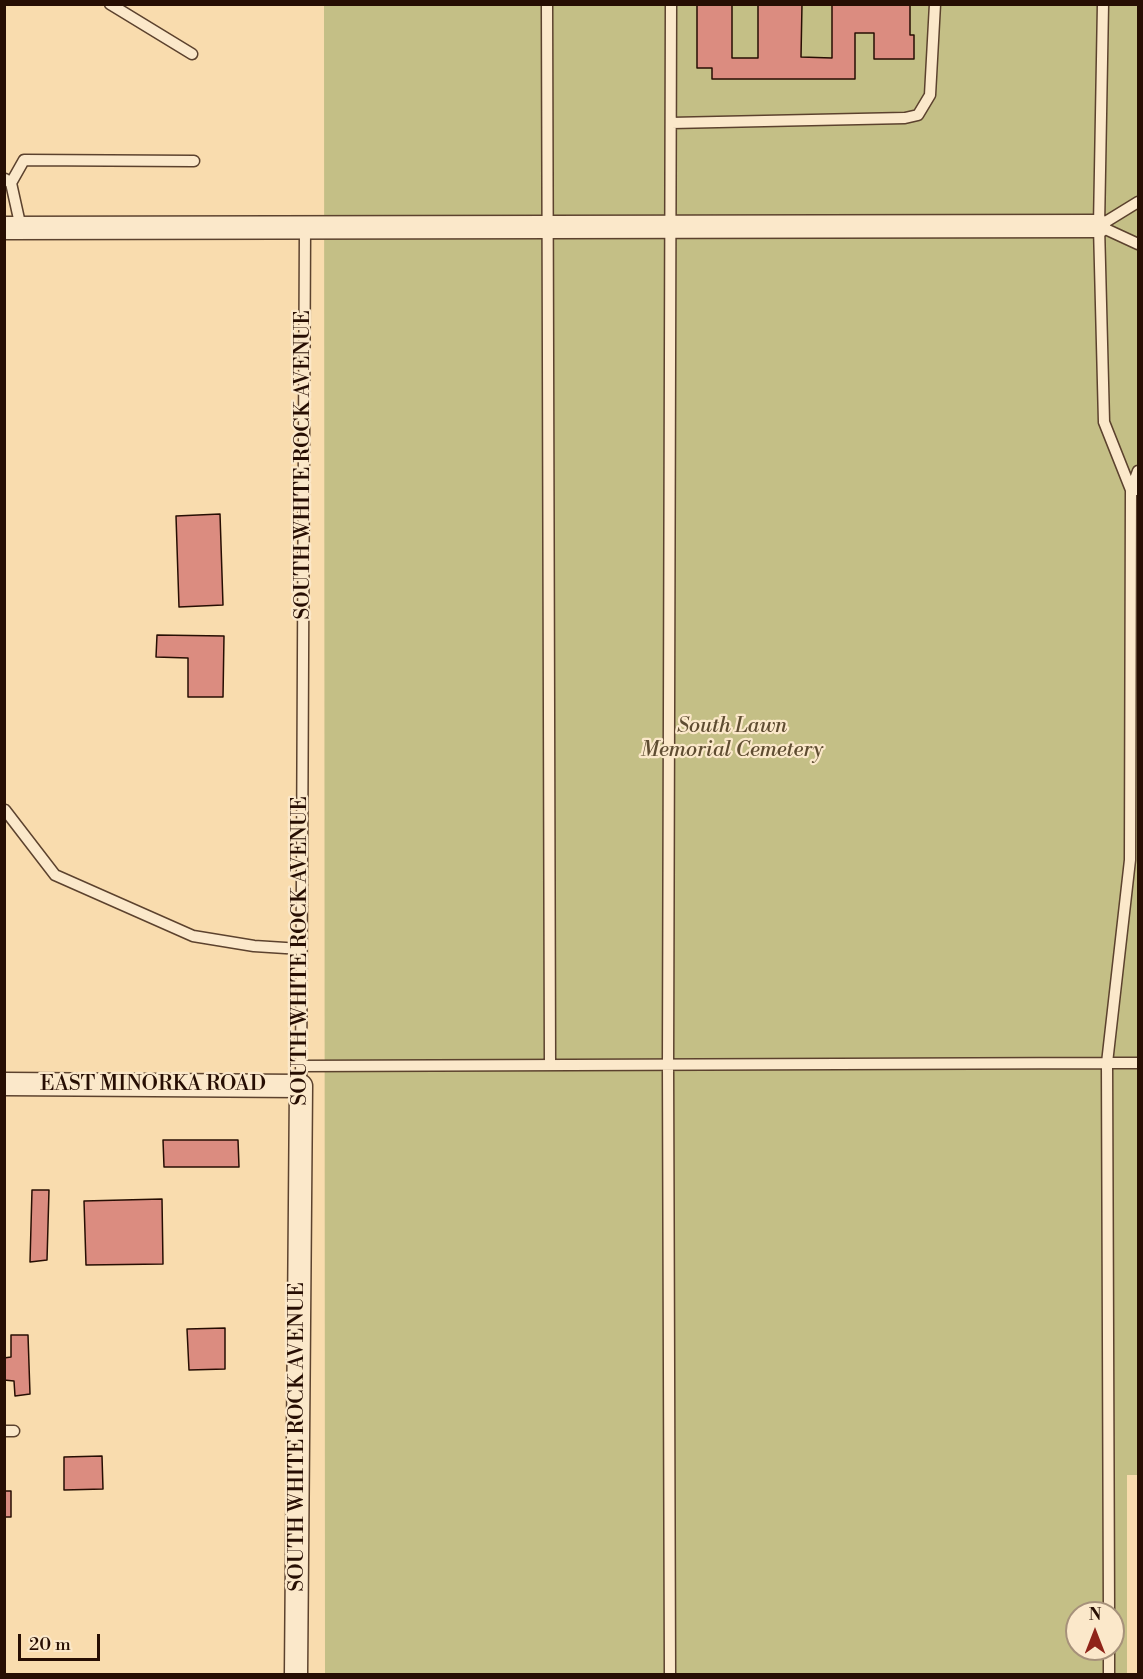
<!DOCTYPE html>
<style>
body{margin:0}
#map{position:relative;width:1143px;height:1679px;overflow:hidden;background:#f9dcae;font-family:"Libre Bodoni",serif}
canvas{display:block}
.frame{position:absolute;inset:0;border:6px solid #270e03;pointer-events:none}
.north{position:absolute;left:1065px;top:1601px;width:60px;height:60px;box-sizing:border-box;background:#fbe8ca;border:2px solid #a6917a;border-radius:50%;rotate:0deg;font-size:16px;font-weight:700;line-height:24px;text-align:center;color:#270e03}
.north::after{content:'';display:block;margin:auto;width:21px;height:27px;background:#8f2418;clip-path:polygon(50% 0,100% 100%,50% 72%,0 100%)}
.scale{position:absolute;left:18px;top:1634px;width:82px;height:27px;box-sizing:border-box;border:3px solid #270e03;border-top:0;padding-left:8px;font-size:18px;line-height:21px;white-space:nowrap;color:#270e03;-webkit-text-stroke:4px #fbe8ca;paint-order:stroke}
</style>
<div id="map">
<canvas width="1143" height="1679"></canvas>
<div class="frame"></div>
<div class="north">N</div>
<div class="scale">20 m</div>
</div>
<script>
const ctx = document.querySelector('canvas').getContext('2d');
ctx.lineJoin = 'round';
function paint(path, color) { ctx.fillStyle = color; ctx.fill(path, 'evenodd'); }
function stroke(path, color, width, dash) { ctx.strokeStyle = color; ctx.lineWidth = width; ctx.lineCap = dash ? 'butt' : 'round'; ctx.setLineDash(dash || []); ctx.stroke(path); }
function drawText(font, color, halo, rows, align = 'center') {
  ctx.font = font + ' "Libre Bodoni",serif'; ctx.lineWidth = 4.5; ctx.setLineDash([]); ctx.textBaseline = 'middle'; ctx.strokeStyle = halo; ctx.fillStyle = color; for (const [text, x, y, turn = 0] of rows) {
    ctx.save(); ctx.translate(x, y); ctx.rotate((+turn || 0) * Math.PI / 180); ctx.textAlign = isNaN(turn) ? turn : align; if (halo) ctx.strokeText(text, 0, 0); ctx.fillText(text, 0, 0); ctx.restore();
  }
}
paint(new Path2D(`
 M324,5H1138V1475H1127V1674H325ZM1077,1613H1113V1649H1077Z`), '#c4bf86');
const building = new Path2D(`
 M697,4H732V58H758V4H802L801,57L832,58V4H910V35H914V59H874V33H855V79H712V68H697Z
 M220,514L223,605L179,607L176,516Z
 M157,635L224,636L223,697H188V658L156,657Z
 M163,1140H238L239,1167H164Z
 M32,1190H49L47,1260L30,1262Z
 M162,1199L163,1264L86,1265L84,1201Z
 M225,1328V1369L189,1370L187,1329Z
 M11,1335H28L30,1394L15,1396L14,1381L4,1380V1358L11,1357Z
 M102,1456L103,1489L64,1490V1457Z
 M4,1491H11V1517H4Z`);
paint(building, '#db8c80');
stroke(building, '#270e03', 1.5);
const lane = new Path2D(`
 M110,4L192,54
 M547,4L550,1065
 M1103,4L1099,226L1104,422L1131,490L1138,471
 M671,123L905,118L918,115L930,95L935,4
 M5,179L11,183L21,228
 M11,183L24,160L194,161
 M1099,226L1138,202
 M1099,226L1138,244
 M5,810L55,875L193,936L254,946L301,949
 M301,1066L1107,1063L1130,860L1131,490H1138
 M301,1086L305,228
 M4,1431H14
 M1109,1613L1107,1063H1138
 M1109,1649V1674
 M670,1674L668,1064L671,4`);
const street = new Path2D(`
 M4,228L1099,226
 M4,1084L301,1086L296,1674`);
stroke(lane, '#5c422e', 13);
stroke(street, '#5c422e', 25);
stroke(lane, '#fbe8ca', 10);
stroke(street, '#fbe8ca', 22);
drawText('21px', '#270e03', '#fbe8ca', [
 ["SOUTH WHITE ROCK AVENUE",304,465,-90],
 ["SOUTH WHITE ROCK AVENUE",301,951,-90],
 ["EAST MINORKA ROAD",153,1085],
 ["SOUTH WHITE ROCK AVENUE",298,1437,-90]
]);
drawText('italic 21px', '#5e4c31', '#fbe8ca', [
 ["South Lawn",732,727],
 ["Memorial Cemetery",732,751]
]);
</script>
